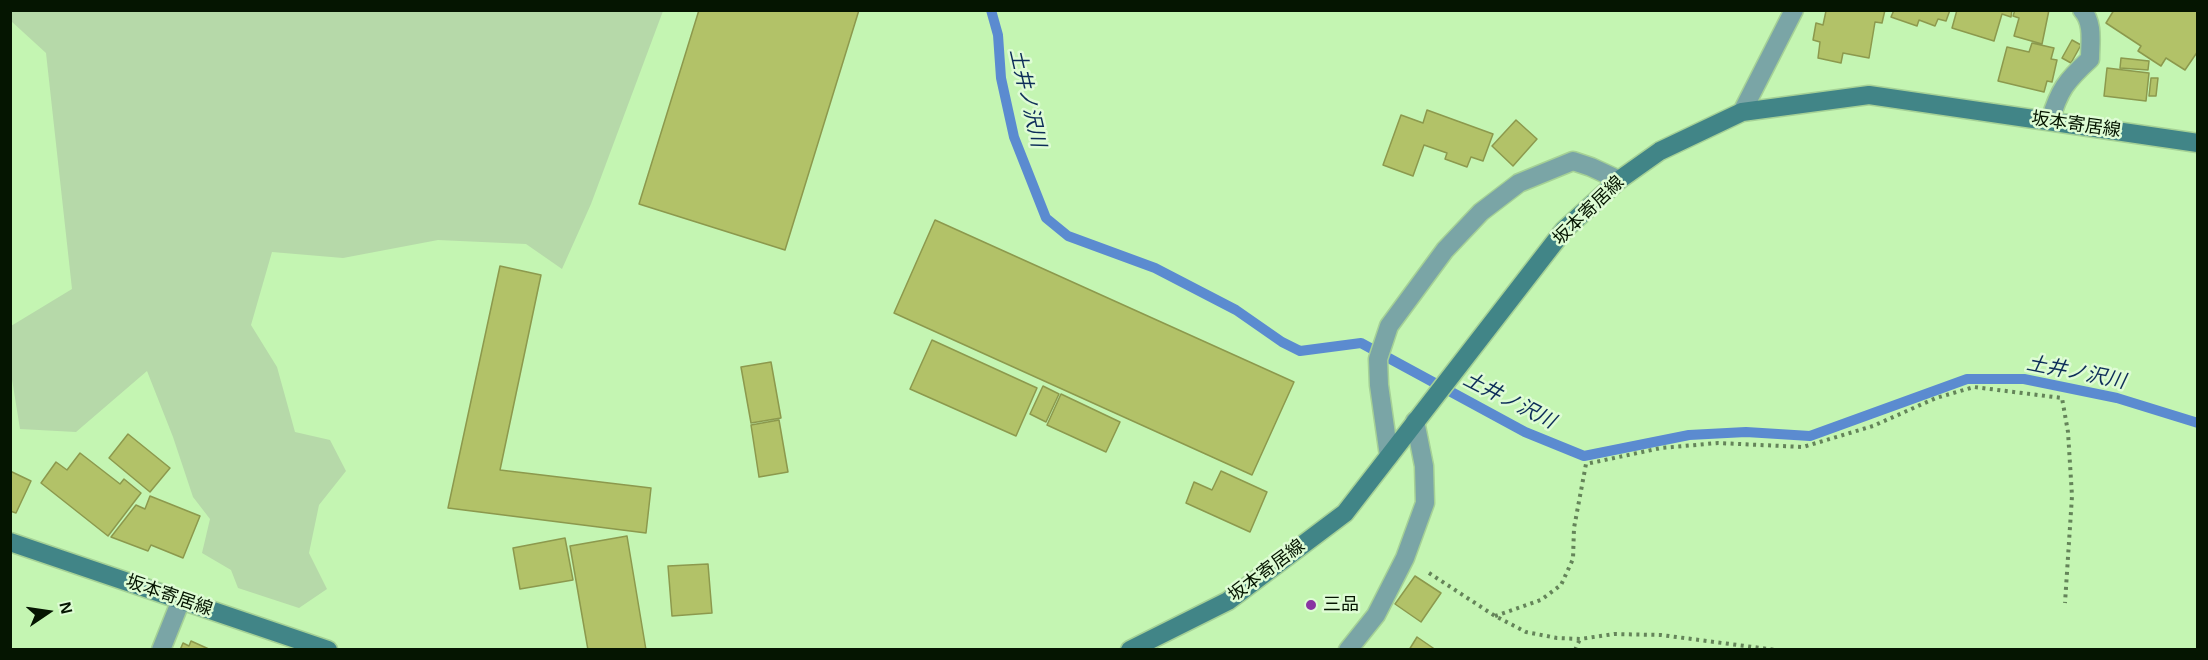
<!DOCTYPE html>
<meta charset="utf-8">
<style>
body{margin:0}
#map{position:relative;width:2208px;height:660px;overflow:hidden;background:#c4f5b2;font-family:Arial,sans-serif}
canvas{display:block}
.frame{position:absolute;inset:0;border:12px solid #051501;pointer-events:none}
.north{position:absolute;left:18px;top:582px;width:60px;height:60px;-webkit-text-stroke:4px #defcd4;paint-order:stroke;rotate:77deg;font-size:16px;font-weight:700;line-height:24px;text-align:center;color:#051501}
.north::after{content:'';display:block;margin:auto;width:21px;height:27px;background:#051501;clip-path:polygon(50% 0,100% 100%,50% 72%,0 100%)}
</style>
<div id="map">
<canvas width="2208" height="660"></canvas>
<div class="frame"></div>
<div class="north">N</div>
</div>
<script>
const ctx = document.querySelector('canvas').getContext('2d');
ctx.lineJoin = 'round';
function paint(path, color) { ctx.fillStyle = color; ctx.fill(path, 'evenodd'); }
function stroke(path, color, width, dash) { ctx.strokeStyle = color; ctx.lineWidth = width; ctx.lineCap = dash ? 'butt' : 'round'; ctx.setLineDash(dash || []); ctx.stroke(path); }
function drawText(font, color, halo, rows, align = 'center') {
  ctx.font = font + ' Arial,"Noto Sans JP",sans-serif'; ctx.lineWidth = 5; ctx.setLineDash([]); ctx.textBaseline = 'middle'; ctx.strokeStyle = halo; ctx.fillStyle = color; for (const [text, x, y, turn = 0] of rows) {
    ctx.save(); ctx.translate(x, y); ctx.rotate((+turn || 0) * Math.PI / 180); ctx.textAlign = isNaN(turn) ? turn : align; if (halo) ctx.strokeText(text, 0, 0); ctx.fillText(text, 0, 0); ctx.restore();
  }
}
paint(new Path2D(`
 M11,10L663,11L591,204L562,269L526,244L438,240L343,258L272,252L251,325L277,367L295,432L330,440L346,471L319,505L309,553L327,589L299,608L238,588L231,570L202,553L210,519L193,497L173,437L147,371L76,432L20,429L11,373V326L72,289L46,53L11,21Z`), '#b6d9a9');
stroke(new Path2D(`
 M991,10L998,35L1001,78L1014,137L1046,218L1068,236L1155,268L1236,310L1282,342L1300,351L1361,343L1525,432L1584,456L1689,435L1746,432L1810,436L1967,379H2024L2117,398L2198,423`), '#5b8bd0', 10);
const building = new Path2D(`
 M699,10H859L785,250L639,204Z
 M1833,10H1885L1882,23L1875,22L1869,58L1843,53L1841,63L1818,58L1820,42L1813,40L1816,23L1823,25L1826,11Z
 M1894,10H1950L1946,21L1938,19L1935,26L1919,20L1917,26L1891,17Z
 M1957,10H2012L2011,17L2002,14L1994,41L1952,28Z
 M2015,10H2049L2042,44L2014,36L2019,18L2013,16Z
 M2114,10H2198V51L2185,70L2166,58L2161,66L2138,51L2141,46L2106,23Z
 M2072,40L2081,45L2071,63L2062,58Z
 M2032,43L2054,48L2051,59L2057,60L2052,82L2047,81L2044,92L1998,81L2007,47L2029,52Z
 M2121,58L2149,61L2148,70L2120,68Z
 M2107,68L2149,73L2146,101L2104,96Z
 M2151,78H2158L2156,96H2149Z
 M1427,110L1493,134L1483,161L1471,157L1467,167L1445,159L1447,153L1424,145L1413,176L1383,165L1401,115L1423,123Z
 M1516,120L1537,139L1513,166L1492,146Z
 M935,220L1294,382L1252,475L894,313Z
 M500,266L541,275L500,470L651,488L646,533L448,508Z
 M932,340L1037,388L1016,436L910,389Z
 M771,362L781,418L751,423L741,367Z
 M1043,386L1059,394L1046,422L1030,414Z
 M1061,394L1120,422L1106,452L1047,425Z
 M779,420L788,472L759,477L751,425Z
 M128,434L170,468L150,492L109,458Z
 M80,453L120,484L124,479L141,493L108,536L41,483L56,462L67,470Z
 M10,471L31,481L16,513L10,511Z
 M1221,471L1267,492L1250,532L1186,503L1194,482L1212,490Z
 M150,496L200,516L183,558L151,545L148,551L111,537L136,505L145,509Z
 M627,536L646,650H588L570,546Z
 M565,538L573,580L520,589L513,548Z
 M708,564L712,613L672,616L668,566Z
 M1415,576L1441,593L1421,622L1395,604Z
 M1417,637L1436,650H1409Z
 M191,641L211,650H180L183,643L189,646Z`);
paint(building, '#b2c268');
stroke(building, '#8c994d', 1.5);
const service = new Path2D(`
 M161,650L181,600`);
const minor = new Path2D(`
 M1742,112L1794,10
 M2050,121C2059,90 2066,81 2090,59C2090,43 2094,23 2082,10
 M1389,456L1379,385L1378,359L1389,326L1445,250L1481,212L1519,183L1573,161L1591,167L1619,180
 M1348,650L1376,615L1405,558L1425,503L1424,466L1415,421`);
const secondary = new Path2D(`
 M10,542L328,650
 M1130,650L1228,601L1345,513L1564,230L1619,180L1660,151L1742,112L1869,95L2198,143`);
stroke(service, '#a5d196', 21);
stroke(minor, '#a5d196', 21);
stroke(secondary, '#a5d196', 21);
stroke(new Path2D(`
 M1429,573L1495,616L1526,632L1557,638L1580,639L1614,634L1661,635L1776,650
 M1495,616L1541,600L1561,585L1573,559L1574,528L1586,464L1661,448L1718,443L1803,447L1873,426L1936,398L1974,387L2062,398L2068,432L2072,496L2065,603
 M1575,650L1580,639`), '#648459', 4, [3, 4.5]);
stroke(service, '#7aa5a6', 18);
stroke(minor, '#7aa5a6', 18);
stroke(secondary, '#418587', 18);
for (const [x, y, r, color] of [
 [1311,605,6,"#8934a2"]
]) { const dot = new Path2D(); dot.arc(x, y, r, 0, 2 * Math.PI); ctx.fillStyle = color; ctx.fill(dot); stroke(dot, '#defcd4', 2); }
drawText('18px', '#051501', '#defcd4', [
 ["坂本寄居線",2076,125,8],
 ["坂本寄居線",1589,211,-44],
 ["坂本寄居線",1267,571,-37],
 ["坂本寄居線",169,596,19]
]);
drawText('18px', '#051501', '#defcd4', [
 ["三品",1323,605]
], 'left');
drawText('italic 20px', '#0d2d59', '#defcd4', [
 ["土井ノ沢川",1027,98,77],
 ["土井ノ沢川",2076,373,11],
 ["土井ノ沢川",1509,401,27]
]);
</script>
